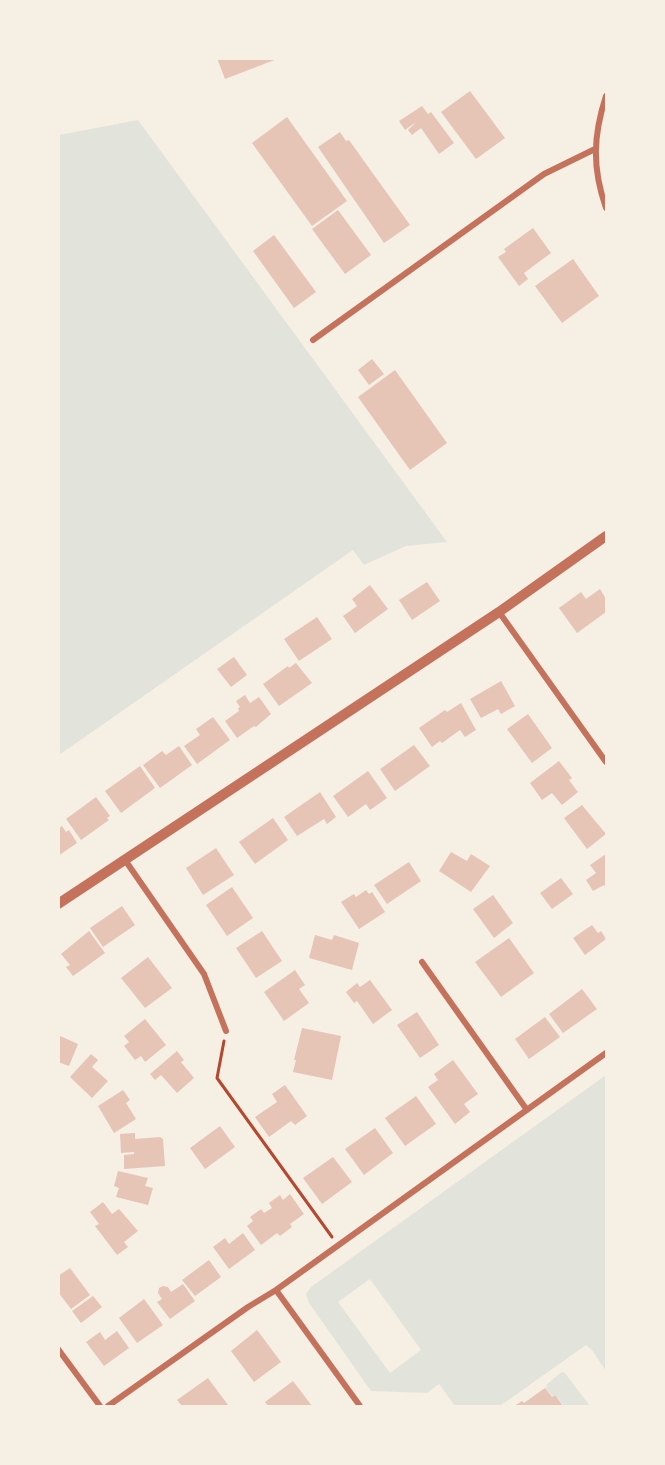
<!DOCTYPE html>
<style>
body{margin:0}
#map{position:relative;width:665px;height:1465px;overflow:hidden;background:#f6efe4;font-family:"DM Sans",sans-serif}
canvas{display:block}
.frame{position:absolute;inset:0;border:60px solid #f6efe4;pointer-events:none}
</style>
<div id="map">
<canvas width="665" height="1465"></canvas>
<div class="frame"></div>
</div>
<script>
const ctx = document.querySelector('canvas').getContext('2d');
ctx.lineJoin = 'round';
function paint(path, color) { ctx.fillStyle = color; ctx.fill(path, 'evenodd'); }
function stroke(path, color, width, dash) { ctx.strokeStyle = color; ctx.lineWidth = width; ctx.lineCap = dash ? 'butt' : 'round'; ctx.setLineDash(dash || []); ctx.stroke(path); }
paint(new Path2D(`
 M138,120L447,542L406,546L364,565L353,550L59,755V135Z
 M606,1075V1371L592,1350L586,1345L500,1406H455L439,1384L427,1393L371,1391L309,1303L306,1294L311,1287ZM370,1279L421,1350L390,1373L338,1302Z
 M562,1372L565,1373L590,1406H564L555,1395L552,1396L546,1389L547,1384Z`), '#e2e4dc');
paint(new Path2D(`
 M217,58H277V59L225,79Z
 M470,91L505,138L476,159L441,112Z
 M422,106L428,114L431,112L454,143L439,154L421,128L412,135L408,130L416,122L405,130L399,121Z
 M287,117L347,201L312,226L252,143Z
 M340,132L346,141L349,140L369,168L410,225L384,243L318,147Z
 M338,210L371,255L345,274L312,229Z
 M533,228L551,253L524,273L528,279L519,286L498,257L506,252L504,249Z
 M274,235L316,292L294,308L253,251Z
 M573,259L599,296L562,323L535,286Z
 M372,359L384,374L369,385L358,370Z
 M395,370L447,443L410,470L358,397Z
 M427,582L440,601L412,620L399,600Z
 M370,585L388,609L355,633L343,616L357,606L352,599Z
 M600,589L606,599V612L577,633L559,608L581,592L586,599Z
 M317,617L332,639L299,661L284,639Z
 M234,657L247,675L231,687L217,669Z
 M296,663L312,683L279,706L263,684L288,666L289,668Z
 M501,681L515,706L501,714L498,709L481,718L470,699Z
 M245,695L250,703L259,697L271,714L256,727L254,726L237,738L225,721L239,711L238,708L240,707L236,701Z
 M461,703L476,730L465,737L460,730L442,743L440,741L432,747L419,728L445,710L447,712Z
 M528,714L552,748L532,763L507,729Z
 M213,717L230,740L197,764L184,746L200,735L196,729Z
 M414,745L430,766L395,791L380,769Z
 M179,746L192,765L160,788L143,765L162,751L166,755Z
 M559,761L572,778L569,780L578,792L562,805L552,793L542,800L530,783Z
 M140,766L155,788L121,813L105,791Z
 M368,771L387,798L370,810L366,804L348,817L333,796Z
 M320,792L336,817L327,824L324,819L297,836L284,817Z
 M96,797L110,816L107,818L109,820L81,840L66,819Z
 M582,805L606,834L587,849L564,818Z
 M273,818L288,840L255,864L239,842Z
 M62,826L66,832L69,830L77,843L58,856V829Z
 M216,848L234,875L203,895L186,868Z
 M451,852L467,861L471,854L490,866L471,892L439,871Z
 M606,854V889L604,885L593,891L586,880L596,873L590,865Z
 M409,862L421,881L387,904L374,885Z
 M561,878L573,894L552,909L540,893Z
 M232,887L253,918L227,936L206,905Z
 M366,890L369,894L372,892L385,912L359,929L341,902L354,894L356,897Z
 M493,895L513,923L494,938L473,909Z
 M122,906L135,925L103,947L90,928Z
 M592,925L598,933L601,931L606,939L585,955L573,938Z
 M89,931L105,953L73,976L66,967L70,965L61,954Z
 M262,931L282,961L256,978L236,948Z
 M315,935L332,940L334,935L359,943L352,970L309,958Z
 M509,938L534,973L501,997L475,962Z
 M148,957L172,988L145,1008L121,978Z
 M295,970L305,985L299,989L309,1003L284,1021L264,992Z
 M370,980L392,1010L373,1024L357,1001L354,1003L346,992L357,983L360,987Z
 M582,989L597,1009L563,1033L549,1014Z
 M417,1012L439,1045L420,1058L397,1025Z
 M545,1017L560,1037L529,1059L515,1039Z
 M145,1019L166,1045L145,1062L141,1056L135,1060L124,1046L129,1042L124,1036Z
 M302,1028L341,1036L332,1080L293,1072L296,1060H294Z
 M60,1036L78,1044L69,1066L58,1062Z
 M177,1051L184,1060L181,1062L194,1078L177,1093L161,1075L155,1080L150,1074Z
 M91,1054L98,1060L92,1067L108,1081L92,1098L70,1077Z
 M453,1060L478,1094L464,1104L470,1112L455,1124L428,1087L438,1080L434,1074Z
 M285,1085L307,1116L295,1125L291,1121L269,1137L255,1117L277,1102L272,1094Z
 M123,1090L130,1100L126,1103L136,1119L114,1133L98,1106Z
 M416,1096L436,1124L405,1146L385,1118Z
 M220,1126L235,1147L205,1169L190,1148Z
 M375,1128L393,1153L364,1175L345,1149Z
 M135,1133V1139L160,1137L163,1139L165,1166L124,1169V1155L134,1154V1152L121,1153L120,1134Z
 M333,1157L352,1182L322,1204L303,1178Z
 M118,1171L148,1178L145,1186L153,1188L148,1205L116,1197L119,1188L114,1186Z
 M290,1194L304,1214L290,1224L292,1227L280,1236L277,1233L261,1245L247,1226L253,1221L250,1217L261,1209L264,1213L272,1208L269,1203L280,1195L283,1200Z
 M103,1202L112,1214L119,1209L138,1231L124,1242L128,1247L117,1255L95,1226L99,1224L90,1212Z
 M243,1233L255,1250L229,1269L213,1247L225,1238L229,1244Z
 M209,1260L221,1277L195,1296L182,1280Z
 M70,1268L90,1295L71,1309L58,1292V1276Z
 M183,1284L195,1301L170,1319L157,1302L162,1299L158,1293L159,1288L163,1286L168,1287L171,1292Z
 M93,1296L102,1307L81,1323L72,1311Z
 M144,1299L163,1325L137,1343L119,1318Z
 M257,1330L281,1362L254,1382L231,1351Z
 M117,1331L129,1348L104,1366L86,1342L100,1332L105,1340Z
 M208,1378L228,1405L225,1406H182L177,1400Z
 M293,1381L312,1406H268L265,1402Z
 M545,1388L552,1397L555,1395L563,1406H514L522,1401L524,1403Z`), '#e6c5b7');
stroke(new Path2D(`
 M224,1041L217,1078L332,1237`), '#b5482f', 3);
stroke(new Path2D(`
 M606,96C593,136 592,168 606,208
 M313,340L544,174L595,149
 M499,612L606,762
 M125,860L204,974L226,1031
 M422,962L527,1110
 M276,1290L360,1406
 M58,1349L100,1406
 M108,1406L248,1307L276,1290L606,1053`), '#c5725c', 6);
stroke(new Path2D(`
 M58,904L499,612L606,536`), '#c5725c', 10);
</script>
